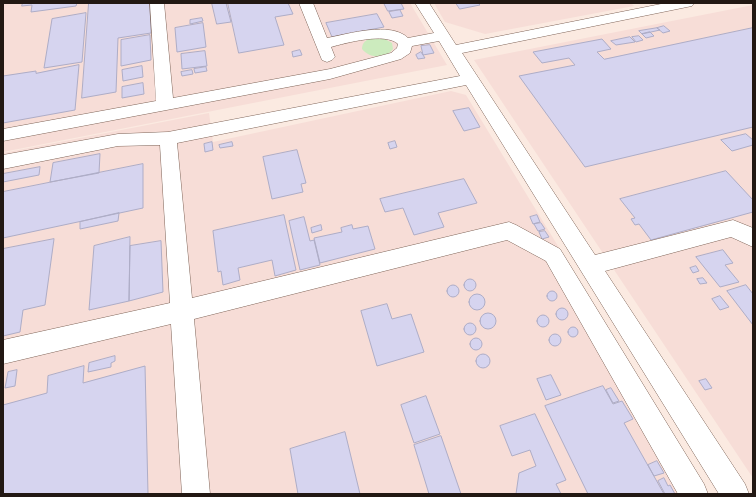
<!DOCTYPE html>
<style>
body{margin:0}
#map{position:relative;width:756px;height:497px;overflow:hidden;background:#fbeae1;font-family:Barlow,sans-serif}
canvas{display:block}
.frame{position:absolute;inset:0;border:4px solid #221813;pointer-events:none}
</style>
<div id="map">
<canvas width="756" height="497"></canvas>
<div class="frame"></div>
</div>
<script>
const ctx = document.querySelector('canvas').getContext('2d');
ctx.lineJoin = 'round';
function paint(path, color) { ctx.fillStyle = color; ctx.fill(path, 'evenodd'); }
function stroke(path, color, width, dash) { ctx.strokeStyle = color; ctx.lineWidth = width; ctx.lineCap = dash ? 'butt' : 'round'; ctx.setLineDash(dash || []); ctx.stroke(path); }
paint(new Path2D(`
 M3,3H410L447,65L3,152Z
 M434,3H631L634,6L485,34L445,22Z
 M753,5V478L474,60Z
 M451,91L466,95L709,494H3V153L209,113L213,142Z`), '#f7ddd7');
paint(new Path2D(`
 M370,38L385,39L392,43L393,49C386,59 370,59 362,49C362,43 365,41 370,38Z`), '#ccebbe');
const building = new Path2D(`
 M23,3H77L76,6L31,12L32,5L22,6Z
 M89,3H150L151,33L118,38L116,92L82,98Z
 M212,3H226L231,22L217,24Z
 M228,3H288L293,14L275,17L284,45L239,53Z
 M384,3H401L404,9L388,11Z
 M456,3H478L480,5L460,9Z
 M400,10L403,16L392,18L389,12Z
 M86,13L82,62L44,68L52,19Z
 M377,14L384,27L332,37L326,23Z
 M202,18L203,21L190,24V20Z
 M203,23L206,47L177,52L175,28Z
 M664,26L670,31L663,33L657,28Z
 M657,28L660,30L642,34L639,31Z
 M753,28V127L585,167L519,76L575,65L569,58L542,63L533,52L602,39L611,49L597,52L604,59Z
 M650,32L654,36L646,38L642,34Z
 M150,35L151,60L121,66V40Z
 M639,36L643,40L636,42L632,37Z
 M630,37L635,42L616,45L611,41Z
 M430,45L434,53L423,55L421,46Z
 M300,50L302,55L293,57L292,52Z
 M205,51L207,66L182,69L181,54Z
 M421,52L425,58L418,59L416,55Z
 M79,65L75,110L3,123V76L36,71V73Z
 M142,66L143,77L123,81L122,70Z
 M206,67L207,71L195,73L194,69Z
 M192,70L193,74L182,76L181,72Z
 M143,83L144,94L122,98V87Z
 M469,108L480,127L464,131L453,111Z
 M746,134L753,140V145L732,151L721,140Z
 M395,141L397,147L390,149L388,143Z
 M212,142L213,150L205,152L204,144Z
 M232,142L233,146L220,148L219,145Z
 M297,150L306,183L301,184L303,192L272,199L263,157Z
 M100,154L99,173L50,182L53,163Z
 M143,164V208L3,238V192Z
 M40,167L39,175L3,182V174Z
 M726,171L753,200V212L651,240L639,224L635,225L631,219L635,218L620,199Z
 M464,179L477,203L438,213L444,227L414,235L403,208L385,212L380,199Z
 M119,213L118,221L80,229V222Z
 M284,215L296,270L275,276L272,260L238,268L240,280L223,285L221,271L218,272L213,231Z
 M537,215L540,222L533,224L530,217Z
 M304,217L310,241L314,240L320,265L300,270L289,221Z
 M541,223L545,229L538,231L534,224Z
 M321,225L322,230L312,233L311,228Z
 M352,225L353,229L368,226L375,249L320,263L314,238L342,232L341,228Z
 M545,231L549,237L542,239L539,232Z
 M130,237L129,301L89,310L94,246Z
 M54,239L45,305L23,310L20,332L3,336V249Z
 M161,241L163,292L129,301L130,246Z
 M723,250L733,263L725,265L739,282L720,287L696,257Z
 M696,266L699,271L693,273L690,268Z
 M703,278L707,283L700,284L697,279Z
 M464 285a6 6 0 1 1 12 0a6 6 0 1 1-12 0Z
 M447 291a6 6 0 1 1 12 0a6 6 0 1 1-12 0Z
 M746,285L753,294V325L727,291Z
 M547 296a5 5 0 1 1 10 0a5 5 0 1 1-10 0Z
 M469 302a8 8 0 1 1 16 0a8 8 0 1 1-16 0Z
 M720,296L729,307L720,310L712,299Z
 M387,304L392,319L411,314L424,352L377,366L361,311Z
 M556 314a6 6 0 1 1 12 0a6 6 0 1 1-12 0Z
 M480 321a8 8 0 1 1 16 0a8 8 0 1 1-16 0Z
 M537 321a6 6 0 1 1 12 0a6 6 0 1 1-12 0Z
 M464 329a6 6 0 1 1 12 0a6 6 0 1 1-12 0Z
 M568 332a5 5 0 1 1 10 0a5 5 0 1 1-10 0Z
 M549 340a6 6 0 1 1 12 0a6 6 0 1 1-12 0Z
 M470 344a6 6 0 1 1 12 0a6 6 0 1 1-12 0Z
 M476 361a7 7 0 1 1 14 0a7 7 0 1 1-14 0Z
 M115,356V361L111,363V367L88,372L89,363Z
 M84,366L83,383L145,366L148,494H3V405L47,393L48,376Z
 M17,370L15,386L5,388L8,372Z
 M551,375L561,395L546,400L537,379Z
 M706,379L712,388L705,390L699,381Z
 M603,386L613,404L622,401L633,419L624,423L664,494H588L545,406Z
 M611,388L619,401L613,403L606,390Z
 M426,396L440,434L414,443L401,405Z
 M535,414L566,480L556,484L561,494H516L519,473L536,466L530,450L512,456L500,426Z
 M345,432L360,494H298L290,449Z
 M441,436L461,494H429L414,445Z
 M657,461L664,473L654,476L648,465Z
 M664,478L668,486L670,485L675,494H665L658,481Z`);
paint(building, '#d6d4ef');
stroke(building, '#aeadc7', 1);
const minor = new Path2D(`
 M150,3H164L173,98L330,69L391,53L397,48L398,44C385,32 346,43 331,47L335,57L332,60L327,62L322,60L299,3H313L327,38C348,34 391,21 408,38L434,33L415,3H429L456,45L666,3H694L692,6L687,7L462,53L595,255L733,220L753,228V247L731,237L605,271L745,484L749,494H719L466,85L177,143L192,298L509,222L516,225L560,249L704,484L708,494H678L546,261L507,240L194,319L210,494H182L171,324L3,364V340L170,303L160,145L118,146L3,169V155L118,134L168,132L460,76L439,41L412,46L410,53L401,59L330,79L3,141V129L156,101Z`);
stroke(minor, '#81675b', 1);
paint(minor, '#fff');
</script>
